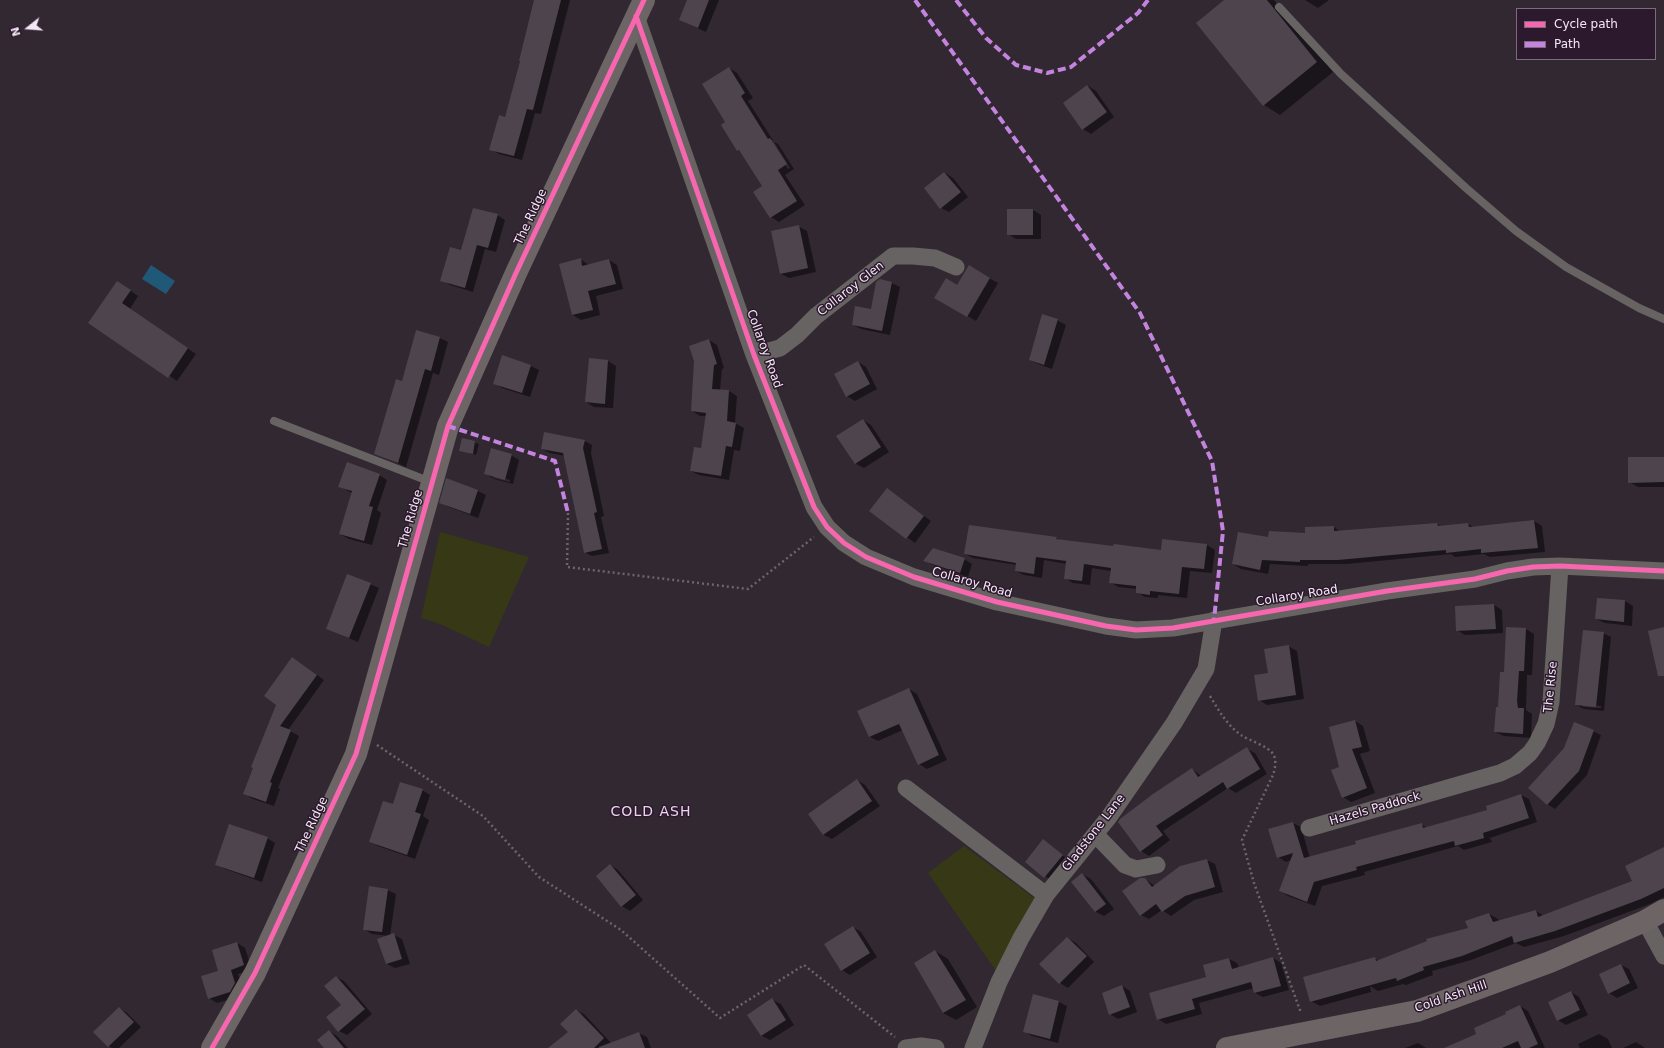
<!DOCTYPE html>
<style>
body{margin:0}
#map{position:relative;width:1664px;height:1048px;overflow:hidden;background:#322832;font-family:"DejaVu Sans",sans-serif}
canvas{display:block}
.legend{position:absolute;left:1516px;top:8px;width:140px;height:52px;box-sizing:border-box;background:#2c192d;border:1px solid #7c6b7d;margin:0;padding:5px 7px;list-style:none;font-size:12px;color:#f4e7f5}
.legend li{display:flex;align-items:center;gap:8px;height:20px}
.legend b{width:20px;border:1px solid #7c6b7d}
.north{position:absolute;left:8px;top:8px;width:40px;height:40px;-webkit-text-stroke:3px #2c192d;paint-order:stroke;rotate:253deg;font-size:11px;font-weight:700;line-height:16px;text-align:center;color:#f4e7f5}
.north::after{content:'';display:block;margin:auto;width:14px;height:18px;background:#f4e7f5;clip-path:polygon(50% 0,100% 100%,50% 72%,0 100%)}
</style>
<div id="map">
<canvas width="1664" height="1048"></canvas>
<ul class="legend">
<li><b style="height:5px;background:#f766af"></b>Cycle path</li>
<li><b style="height:5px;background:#c483df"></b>Path</li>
</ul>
<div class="north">N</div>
</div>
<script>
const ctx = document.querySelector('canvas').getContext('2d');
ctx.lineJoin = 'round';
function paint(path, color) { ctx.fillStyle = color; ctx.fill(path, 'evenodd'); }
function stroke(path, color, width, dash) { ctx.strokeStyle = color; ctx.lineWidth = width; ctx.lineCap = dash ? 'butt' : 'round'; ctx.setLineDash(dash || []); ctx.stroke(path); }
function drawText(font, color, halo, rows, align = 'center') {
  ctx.font = font + ' "DejaVu Sans",sans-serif'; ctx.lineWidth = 3; ctx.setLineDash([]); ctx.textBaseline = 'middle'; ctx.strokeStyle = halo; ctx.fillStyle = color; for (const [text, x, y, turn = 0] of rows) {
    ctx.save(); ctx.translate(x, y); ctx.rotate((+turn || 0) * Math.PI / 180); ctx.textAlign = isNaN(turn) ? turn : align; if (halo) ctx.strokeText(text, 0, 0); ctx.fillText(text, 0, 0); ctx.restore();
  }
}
paint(new Path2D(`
 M440,532L529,557L489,647L440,624L421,618Z
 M964,846L1037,900L996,971L928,873Z`), '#373815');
paint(new Path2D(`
 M151,265L175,281L166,294L142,279Z`), '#205877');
paint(new Path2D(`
 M536,0H570L541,114L535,113L522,160L499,154L491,149L505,118Z
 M688,0H719L706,32L680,20Z
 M1226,0H1274L1333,72L1280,115L1264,105Z
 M1305,0H1329L1318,8Z
 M729,68L737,73L753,98L748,101L774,142L778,144L794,169L785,175L805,205L779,222L771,217L764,187L742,153L738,150L727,122ZM770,140H773L790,168L788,169Z
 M1088,86L1096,91L1114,117L1091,134L1083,129Z
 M945,173L953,178L968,197L949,212L941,208Z
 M1008,210H1033L1041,215V239H1016L1008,234Z
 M497,215L505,220L496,252L485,249L473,292L450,285L442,280L462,251Z
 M798,226L807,231L816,272L789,278L781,274Z
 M580,259L589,265L609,260L617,265L623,289L596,296L600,315L581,320L573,315L560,265Z
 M969,267L998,283L976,321L936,298L958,286Z
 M892,283L900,287L890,335L861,329L853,325L871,310Z
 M125,287L138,296L130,309L196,354L177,381L90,322Z
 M1057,320L1066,325L1052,369L1038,364L1030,360Z
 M416,331L440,338L448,342L439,375L433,373L406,467L376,454L402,382Z
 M709,340L717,345L724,368L722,369L720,390L729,391L737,396L735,423L744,428L740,451L734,450L729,480L699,475L691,471L701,449L707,416H700L692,411Z
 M608,361L616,366L613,408L594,407L586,402Z
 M858,362L866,367L877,389L855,401L847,396Z
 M531,366L539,370L530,397L502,388L494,383Z
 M863,420L871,425L889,452L864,468L856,464Z
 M463,439L479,444L476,455L460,450Z
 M585,441L592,445L591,453L604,516L601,517L609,553L592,556L584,552L565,456L550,453L542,449Z
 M511,455L519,460L513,484L494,479L486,474ZM493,476L510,480V482L493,478Z
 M1664,458V487H1638L1629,482Z
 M379,475L387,480L377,510L381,513L372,545L349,539L340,534L352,493L339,486Z
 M887,489L931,521L915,543L871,511Z
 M478,491L486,495L478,518L449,507L441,503Z
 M1534,521L1542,526L1545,552L1490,557L1484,554L1455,557L1451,554L1347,564H1308V566L1270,564L1268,574L1241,569L1233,564L1269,539L1307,534L1334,527L1341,532L1437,524L1442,527L1468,524L1474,527Z
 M1056,538L1059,540L1114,547L1162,551L1207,545L1215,550L1212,573L1190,571L1187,598L1158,595V598L1145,597L1137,592V589L1118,587L1110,582L1111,571L1092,568L1090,585L1073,583L1065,578L1067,564L1044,560L1042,578L1024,575L1016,571L1017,565L973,558L965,554Z
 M964,559L972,564L968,577L933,565L925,561Z
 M348,575L379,588L358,642L327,629Z
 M1598,599L1625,601L1633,606L1632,626L1605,623L1596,619Z
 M1494,605L1502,610L1503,633L1465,635L1457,630Z
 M1526,629L1534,634L1532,675H1527L1526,710L1532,714L1531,738L1504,736L1495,732L1505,673Z
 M1603,633L1611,637L1604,711L1584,709L1576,705ZM1583,705L1601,706V708L1583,707Z
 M1288,646L1297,651L1304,699L1267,705L1259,700L1269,674Z
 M293,658L324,680L288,730L299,736L278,788L280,789L274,806L253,799L245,794Z
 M909,689L917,694L947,760L927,769L919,764L903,730L878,741L870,737Z
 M1355,721L1363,726L1370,751L1360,754L1375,793L1351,802L1343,797L1340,767Z
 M1593,731L1601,735L1587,775L1555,809L1547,804Z
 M1247,749L1255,753L1267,774L1236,793L1228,788L1163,831L1170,840L1149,856L1141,851L1153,795L1192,769L1201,776Z
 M857,780L865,785L880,806L832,839L824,835L809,814Z
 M422,790L430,795L423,816L429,820L415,859L378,846L370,842L393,806Z
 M1521,795L1529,799L1537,822L1490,838L1492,842L1464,850L1458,846L1364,872L1365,875L1322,886L1315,906L1288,896L1280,891L1291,860L1286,862L1278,857L1293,823L1301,827L1310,858L1357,845L1421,824L1427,828L1488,811Z
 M267,838L275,843L262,882L225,869L217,865Z
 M1043,841L1070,861L1053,882L1026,862Z
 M1664,848V897L1650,904L1564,936L1524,947L1516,943L1471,960L1432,971L1433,975L1406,985L1403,984L1378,991L1370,986L1371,992L1320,1006L1311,1001L1375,959L1380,961L1469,928L1489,914L1498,919L1499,921L1536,911L1544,916L1633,881Z
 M1207,860L1215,864L1223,892L1194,900L1171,916L1162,910L1149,919L1141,915L1145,879L1155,886Z
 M610,865L618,870L643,900L630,911L622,906L597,876Z
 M1082,874L1091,879L1114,909L1104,916L1096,912L1072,882Z
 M387,890L396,894L390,936L394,935L402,939L410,964L395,968L387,964L389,936L372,934L364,929Z
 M853,927L861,932L877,957L850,975L842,970Z
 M1067,938L1076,943L1094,962L1068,988L1060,983Z
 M237,943L245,948L252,970L238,974L243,988L238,997L217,1003L209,998L219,971Z
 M935,951L948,959L977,1007L956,1020L943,1013Z
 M1273,958L1281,963L1289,990L1263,997L1255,993L1254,988L1199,1003L1202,1014L1166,1024L1158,1019L1229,959L1237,963L1239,968Z
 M1621,965L1629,969L1638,988L1617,998L1609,993Z
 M336,977L344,981L372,1014L347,1035L339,1031L342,1005Z
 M1122,986L1130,991L1137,1012L1118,1019L1110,1014Z
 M1571,992L1579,997L1588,1015L1566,1025L1558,1020L1550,1002Z
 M1034,995L1059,1002L1067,1006L1058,1043L1032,1036L1024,1031Z
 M772,1000L781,1004L794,1025L770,1040L762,1036L748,1016Z
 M1520,1006L1528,1011L1545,1048H1446L1478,1035Z
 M119,1008L127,1013L141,1027L119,1048H112L108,1046Z
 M576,1010L584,1014L611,1043L638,1033L647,1037L651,1048H550L569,1032Z
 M329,1031L337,1036L348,1048H325Z
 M1599,1034L1608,1039L1612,1048H1580L1578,1044Z
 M1636,1042L1645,1048H1623Z
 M1418,1043L1426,1048H1405Z`), '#0007');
paint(new Path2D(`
 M534,0H561L533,110L527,109L514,156L489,150L499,115L505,117L520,61H519Z
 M687,0H709L698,28L679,20Z
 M1224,0H1267L1317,62L1263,106L1196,23Z
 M729,67L745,93L741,96L768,139L770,138L787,164L778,170L797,201L770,218L753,192L762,186L739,150L737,151L721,125L725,122L702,84Z
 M1087,85L1107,112L1082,130L1063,103Z
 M944,172L961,192L940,209L924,188Z
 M473,208L498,214L488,248L477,245L465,288L440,281L450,247L461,250Z
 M1007,209H1033V235H1007Z
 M799,225L808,268L780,274L771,231Z
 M581,258L582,266L609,259L616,284L588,291L593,310L572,315L559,264Z
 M969,265L990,278L967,317L934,298L946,278L957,285Z
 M880,279L892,282L882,331L852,325L855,306L871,309L876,282Z
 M117,281L131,290L122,303L188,348L168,378L88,323Z
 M1042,314L1058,319L1044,365L1029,360Z
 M416,330L440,337L431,371L425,369L398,463L374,454L396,379L402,381Z
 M709,339L717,364L714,365L712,389L729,390L727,421L736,423L732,447L726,446L721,476L690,471L694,447L701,448L706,413L691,411L694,361L689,346Z
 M502,355L531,365L522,393L493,384Z
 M589,358L608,360L605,404L585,402Z
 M858,361L870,384L846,397L834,374Z
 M863,419L881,447L855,464L836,436Z
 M544,432L585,440L583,448L597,512L594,513L602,549L584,553L563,453L541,449Z
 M462,438L475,441L473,454L459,451Z
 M491,448L512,454L505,480L484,474Z
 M1628,457H1664V482L1628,483Z
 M347,462L380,474L369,506L373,507L364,541L339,534L352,491L338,487Z
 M446,478L478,490L470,514L439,503Z
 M887,488L924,516L906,539L869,511Z
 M1534,520L1538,548L1481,553V549L1446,553V550L1338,560H1300V562L1262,560L1260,570L1232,564L1238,532L1268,537L1269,531L1305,533V527L1334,526V531L1437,523L1438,526L1468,523L1469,527Z
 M969,525L1057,537L1056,539L1113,546L1114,544L1161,550L1162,539L1207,544L1204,569L1182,567L1179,594L1150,591V595L1136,593V586L1109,583L1111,568L1084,564L1082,581L1064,579L1066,561L1036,557L1034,574L1015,571L1016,563L964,554Z
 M933,548L965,558L960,573L923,561Z
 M347,574L371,583L349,638L326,629Z
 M1597,598L1625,600L1624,622L1595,619Z
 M1494,604L1496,629L1456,631L1455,606Z
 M1506,627L1526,628L1524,671H1519L1517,701L1518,708H1524L1523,734L1494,732L1496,707H1498L1500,672H1504Z
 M1664,627V676H1658L1648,631Z
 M1583,630L1604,632L1596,707L1575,705Z
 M1289,645L1296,695L1258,701L1254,675L1268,673L1264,649Z
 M292,657L317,675L280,726L291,730L270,782L272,783L266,802L243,794L253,768L251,767L276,705L264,696Z
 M909,688L939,755L918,765L899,724L869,737L857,711Z
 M1355,720L1362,747L1352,749L1367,788L1342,798L1331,770L1339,767L1329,727Z
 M1574,722L1594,730L1579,771L1547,805L1528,788L1564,748Z
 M1247,747L1260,769L1227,789L1223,782L1156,826L1163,835L1140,852L1118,822L1120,819L1153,794L1192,768L1198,777Z
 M857,779L872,801L823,835L808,814Z
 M400,782L423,789L415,812L421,814L407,855L369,842L383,801L393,804Z
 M1521,794L1529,818L1483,833L1484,838L1455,846L1454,841L1356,867L1357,870L1314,882L1307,902L1279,891L1293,853L1277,858L1268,829L1293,822L1304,858L1356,844L1355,841L1422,823L1423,828L1487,810L1486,806Z
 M229,824L268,837L254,878L215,865Z
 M1043,839L1063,855L1044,878L1025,862Z
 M1664,847V888L1641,899L1555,931L1514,943L1512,936L1462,956L1423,967L1424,970L1397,981L1396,978L1310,1002L1303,977L1375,957L1376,961L1427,941L1426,939L1468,928L1465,921L1489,913L1493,922L1536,910L1538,917L1632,881L1625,866Z
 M1207,859L1215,887L1185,896L1162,912L1156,904L1140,916L1122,891L1140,878H1145L1152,887L1180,866Z
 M610,864L636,895L621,907L596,876Z
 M1082,873L1106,904L1095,912L1071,882Z
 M369,886L388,889L382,932L363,930Z
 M853,926L870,953L841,971L824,944Z
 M394,933L402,959L386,964L377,939Z
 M1067,937L1087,956L1059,984L1039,964Z
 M237,942L244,965L231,970L235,983L230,992L208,999L201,976L218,971L212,950Z
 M935,950L966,1000L943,1013L914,963Z
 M1273,957L1281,986L1254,993L1251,982L1192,999L1195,1009L1157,1020L1149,993L1206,977L1203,965L1229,958L1232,969Z
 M1621,964L1630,983L1608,994L1599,974Z
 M336,976L365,1009L338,1032L326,1017L341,1005L324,986Z
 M1122,985L1130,1007L1109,1015L1102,993Z
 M1571,991L1580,1010L1557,1021L1548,1002Z
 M1033,994L1059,1001L1050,1039L1023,1032Z
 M772,998L786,1020L761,1036L747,1015Z
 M1520,1005L1538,1044L1529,1048H1521L1518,1041L1502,1048H1444L1476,1034L1474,1028L1506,1014L1505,1012Z
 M119,1007L134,1022L108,1047L93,1032Z
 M576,1009L604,1038L594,1048H548L568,1032L560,1024Z
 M329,1030L344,1048H324L317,1040Z
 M639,1032L645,1048H599V1047Z`), '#4d444e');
stroke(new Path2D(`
 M568,513L567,567L748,589L814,537
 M1210,696C1219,711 1227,725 1241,735C1250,741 1268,746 1273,754C1277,760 1275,769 1273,775L1242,840L1254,883L1301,1013
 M377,745L483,816L539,877L621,930L720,1018L804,965L895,1037`), '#6c6668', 2.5, [2, 3]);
stroke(new Path2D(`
 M1279,7L1341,74L1466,188L1516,231L1566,267L1639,308L1664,319
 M274,421L431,482`), '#686363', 8);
stroke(new Path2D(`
 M636,16L754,355L814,507L827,527L844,543L866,557L914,577L997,602L1106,626L1136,630L1173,628L1387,591L1475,579L1507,571L1533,567L1560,566L1664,571
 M754,355L780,348L797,335L816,316L893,256H913L935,258L956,267
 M906,788L1046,895
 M1309,828L1500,773L1515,766L1530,753L1537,743L1546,724L1551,702L1560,566
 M1095,834L1125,865L1136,869L1157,865
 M1645,921L1664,956
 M906,1048L921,1046L936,1048
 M973,1048L999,982L1021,938L1046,895L1109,817L1174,723L1206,669L1214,620`), '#686363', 17);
stroke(new Path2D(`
 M212,1048L255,973L356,754L448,426L516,273L644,0
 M1227,1048L1417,1011L1550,962L1645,921L1664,910`), '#6d6466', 22);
stroke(new Path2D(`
 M915,0L1140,313L1212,461L1223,531L1214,620
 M956,0L986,38L1016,65L1047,73L1071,67L1138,13L1148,0
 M448,426L555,461L568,513`), '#c483df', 4, [8, 4]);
stroke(new Path2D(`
 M636,16L754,355L814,507L827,527L844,543L866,557L914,577L997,602L1106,626L1136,630L1173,628L1387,591L1475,579L1507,571L1533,567L1560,566L1664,571
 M212,1048L255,973L356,754L448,426L516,273L644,0`), '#f766af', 5);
drawText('12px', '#f4e7f5', '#2c192d', [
 ["The Ridge",531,217,-65],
 ["Collaroy Glen",851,289,-38],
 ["Collaroy Road",764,349,70],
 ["The Ridge",411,519,-74],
 ["Collaroy Road",972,583,16],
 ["Collaroy Road",1297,596,-9],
 ["The Rise",1551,687,-84],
 ["Hazels Paddock",1375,809,-16],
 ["The Ridge",312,825,-65],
 ["Gladstone Lane",1094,833,-52],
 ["Cold Ash Hill",1451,997,-19]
]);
ctx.letterSpacing = '1px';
drawText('14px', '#ecd3ed', '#2c192d', [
 ["COLD ASH",651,812]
]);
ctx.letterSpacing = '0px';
</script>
